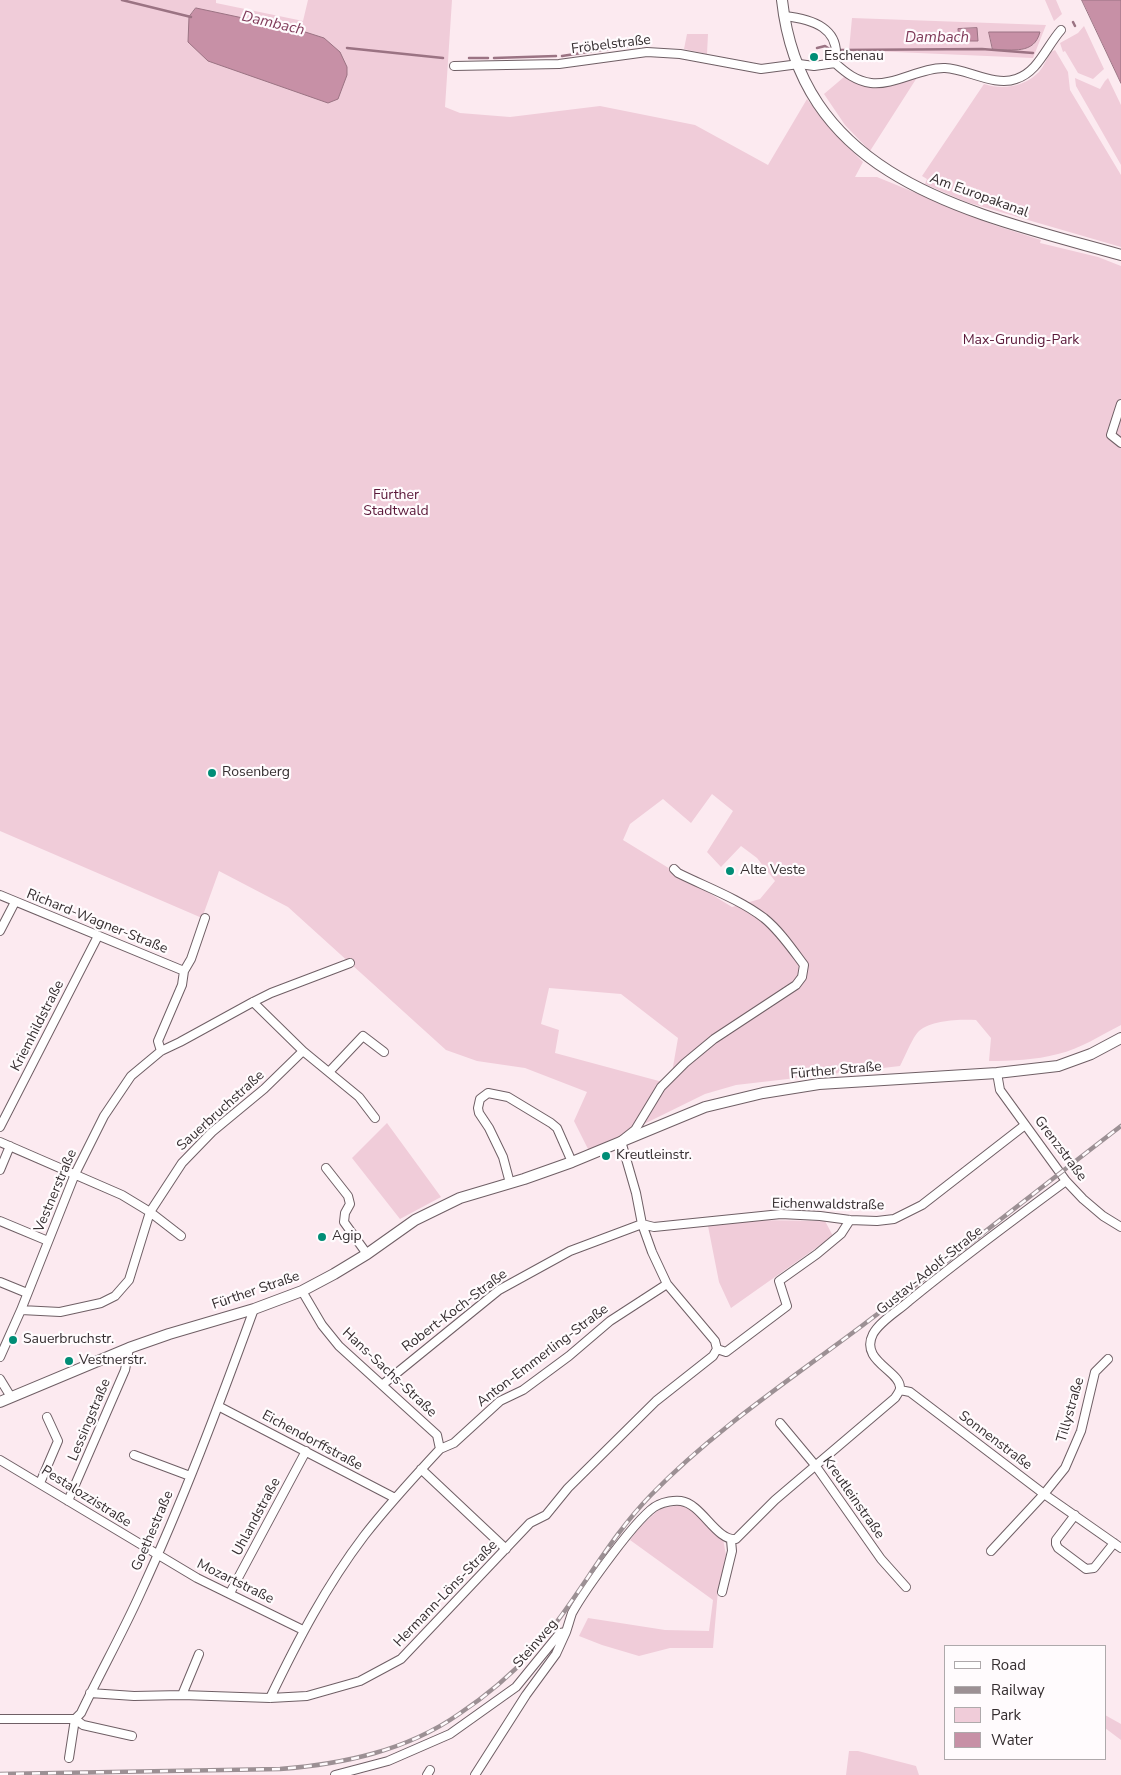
<!DOCTYPE html>
<meta charset="utf-8">
<style>
body{margin:0}
#map{position:relative;width:1121px;height:1775px;overflow:hidden;background:#fceaf0;font-family:"Nunito Sans",sans-serif}
canvas{display:block}
.legend{position:absolute;left:944px;top:1645px;width:162px;height:115px;box-sizing:border-box;background:#fffbfd;border:1px solid #aea9ab;margin:0;padding:6px 9px;list-style:none;font-size:15px;color:#352e30}
.legend li{display:flex;align-items:center;gap:10px;height:25px}
.legend b{width:25px;border:1px solid #aea9ab}
</style>
<div id="map">
<canvas width="1121" height="1775"></canvas>
<ul class="legend">
<li><b style="height:6px;background:#fff"></b>Road</li>
<li><b style="height:6px;background:#9c9094"></b>Railway</li>
<li><b style="height:14px;background:#f0ccd9"></b>Park</li>
<li><b style="height:14px;background:#c790a6"></b>Water</li>
</ul>
</div>
<script>
const ctx = document.querySelector('canvas').getContext('2d');
ctx.lineJoin = 'round';
function paint(path, color) { ctx.fillStyle = color; ctx.fill(path, 'evenodd'); }
function stroke(path, color, width, dash) { ctx.strokeStyle = color; ctx.lineWidth = width; ctx.lineCap = dash ? 'butt' : 'round'; ctx.setLineDash(dash || []); ctx.stroke(path); }
function drawText(font, color, halo, rows, align = 'center') {
  ctx.font = font + ' "Nunito Sans",sans-serif'; ctx.lineWidth = 4.5; ctx.setLineDash([]); ctx.textBaseline = 'middle'; ctx.strokeStyle = halo; ctx.fillStyle = color; for (const [text, x, y, turn = 0] of rows) {
    ctx.save(); ctx.translate(x, y); ctx.rotate((+turn || 0) * Math.PI / 180); ctx.textAlign = isNaN(turn) ? turn : align; if (halo) ctx.strokeText(text, 0, 0); ctx.fillText(text, 0, 0); ctx.restore();
  }
}
paint(new Path2D(`
 M0,0H216V3L303,21L308,0H452L445,107L460,113L510,117L600,106L695,125L768,165L807,99L835,134L863,162L855,177H877L994,225L1041,240L1040,243L1098,257L1121,266V1025C1101,1035 1080,1049 1058,1054C1035,1060 1012,1061 989,1061L991,1038L976,1020C961,1019 931,1020 919,1031C913,1036 904,1059 900,1066L736,1085L705,1094L589,1151L574,1121L587,1092L525,1068L477,1061L446,1050L288,907L219,871L202,918L0,831ZM712,794L733,811L707,852L721,867L741,846L757,858L775,881L760,899L732,907L623,840L630,824L663,799L691,823ZM549,988L621,994L678,1038L670,1084L555,1053L559,1030L541,1024Z
 M1045,0H1056L1062,14L1054,21Z
 M852,18L1046,25L1033,58L849,50Z
 M1084,26L1104,69L1093,79L1078,73L1065,51L1063,52L1060,43L1078,33Z
 M687,34H708L707,54L684,49Z
 M1055,50L1068,72L1070,90L1121,175V247L966,202L925,184L927,179L922,176L984,84C1003,90 1024,87 1039,72C1044,66 1047,58 1051,52Z
 M918,76L870,151L845,125L824,94L844,77L875,87Z
 M1075,78L1100,89L1105,81L1108,78L1121,105V165L1076,86Z
 M387,1123L441,1197L400,1219L352,1158Z
 M752,1220L825,1221L833,1236L731,1308L719,1282L708,1226Z
 M680,1505L692,1510L723,1539L726,1555L718,1590L713,1648H670L639,1656L602,1645L579,1636L588,1618L665,1630L709,1631L713,1600L630,1540L640,1527L659,1509Z
 M1105,1715L1121,1724V1740L1105,1728Z
 M849,1751H858L916,1766L919,1775H846Z`), '#f0ccd9');
const water = new Path2D(`
 M1082,0H1121V83Z
 M196,8L299,30L324,38L340,52L347,67V75L338,99L328,103L208,61L188,42L189,17Z
 M977,28L978,41H959L958,29Z
 M989,32H1040C1034,55 1013,49 993,50Z`);
paint(water, '#c790a6');
stroke(water, '#9b7383', 1);
stroke(new Path2D(`
 M122,0L191,17
 M1073,22L1075,26
 M347,48L443,58
 M817,48L825,46L831,50
 M840,50L982,49L1033,53
 M562,56L640,44
 M469,58H488
 M494,58L556,56`), '#9b7383', 2.5);
const street = new Path2D(`
 M784,16C812,19 842,28 835,63
 M835,63C846,73 856,81 871,83C893,86 922,67 945,68C967,69 995,87 1016,79C1038,72 1046,47 1061,30
 M454,66L559,64L647,52L680,54L761,69L799,64L814,66L835,63
 M1121,404L1111,435L1121,443
 M674,869L678,873C706,887 739,899 764,918C780,931 792,949 804,965L802,977L796,985L714,1039L685,1063L661,1087L635,1130L621,1141L636,1193L642,1224L652,1252L667,1284L715,1341L717,1349L726,1352L787,1306L779,1281L817,1254L841,1234L850,1220
 M0,895L184,971
 M0,931L15,902
 M253,1002L303,1051L359,1097L375,1118
 M161,1051L158,1041L182,985L184,971L191,959L205,918
 M329,1072L363,1036L384,1052
 M997,1073L1000,1090L1066,1181L1083,1199L1103,1216L1121,1227
 M0,1127L98,936
 M0,1142L122,1195L150,1212L181,1236
 M326,1168L348,1196L350,1204L345,1213L344,1222L367,1254
 M0,1170L10,1146
 M510,1183L503,1157L489,1128L479,1113L478,1108L480,1099L488,1093L508,1097L551,1123L557,1128L572,1162
 M0,1221L48,1241
 M0,1282L27,1293
 M302,1291L322,1325L339,1346L437,1435L440,1449
 M21,1310L60,1312L101,1303L115,1296L129,1280L150,1212L182,1163L212,1132L264,1089L303,1051
 M0,1357L21,1310L75,1174L104,1116L131,1076L161,1051L180,1042L253,1002L271,993L350,963
 M0,1379L11,1397
 M382,1385L499,1290L570,1251L642,1224L654,1227L781,1214L820,1216L850,1220L877,1221L894,1219L922,1205L1025,1125
 M900,1390L910,1392L1044,1494L1121,1548
 M218,1406L395,1498
 M780,1423L815,1465L881,1559L906,1587
 M134,1455L190,1476
 M0,1460L197,1578L303,1630
 M421,1469L506,1549
 M40,1483L58,1441L47,1417
 M68,1501L125,1370L129,1348
 M1075,1515L1056,1540V1544L1058,1548L1086,1569L1094,1568L1114,1543
 M991,1551L1044,1494L1065,1468L1081,1431L1095,1372L1108,1359
 M722,1592L732,1551L731,1540
 M230,1593L306,1451
 M90,1693L134,1696L182,1695L270,1698L307,1696L360,1681L401,1659L530,1523L546,1515L568,1488L656,1401L713,1356L717,1349
 M182,1695L199,1654
 M270,1698C297,1642 326,1586 364,1536C388,1505 414,1477 440,1449L454,1443L500,1401L523,1390L569,1356L610,1321L667,1284
 M0,1719H75L83,1725L132,1736
 M69,1758L75,1719L81,1713C100,1673 122,1634 140,1594C183,1501 219,1405 254,1309
 M335,1775L388,1761L450,1734L516,1687L560,1633L566,1632C568,1626 570,1619 572,1613C583,1593 639,1513 658,1505C664,1502 674,1500 681,1501C702,1504 716,1541 736,1539L775,1500L895,1398C897,1395 900,1391 900,1388C901,1371 859,1361 873,1334C880,1321 898,1311 909,1301C960,1259 1013,1220 1066,1181
 M427,1775L430,1770
 M475,1775L526,1695L556,1654L566,1632`);
const secondary = new Path2D(`
 M782,0C802,182 976,214 1121,255
 M0,1402L129,1348L169,1334L254,1309L302,1291L334,1274L367,1254L415,1220L460,1198L524,1179L572,1162L705,1107L763,1093L819,1084L997,1073L1058,1066L1091,1054L1121,1038`);
stroke(street, '#6f5f65', 10);
stroke(secondary, '#6f5f65', 12);
stroke(street, '#fff', 8);
stroke(secondary, '#fff', 10);
const rail = new Path2D(`
 M0,1774L280,1769C343,1764 406,1751 459,1714C486,1696 511,1675 533,1651C577,1602 605,1542 651,1495C714,1430 791,1379 863,1325C950,1260 1035,1192 1121,1126`);
stroke(rail, '#9c9094', 4.5);
stroke(rail, '#fffbfd', 2.5, [8]);
for (const [x, y, r, color] of [
 [814,57,5,"#008d76"],
 [212,773,5,"#008d76"],
 [730,871,5,"#008d76"],
 [606,1156,5,"#008d76"],
 [322,1237,5,"#008d76"],
 [13,1340,5,"#008d76"],
 [69,1361,5,"#008d76"]
]) { const dot = new Path2D(); dot.arc(x, y, r, 0, 2 * Math.PI); ctx.fillStyle = color; ctx.fill(dot); stroke(dot, '#fffbfd', 2); }
drawText('14px', '#352e30', '#fffbfd', [
 ["Fröbelstraße",611,45,-7],
 ["Am Europakanal",979,196,20],
 ["Richard-Wagner-Straße",97,922,22],
 ["Kriemhildstraße",38,1026,-63],
 ["Fürther Straße",836,1071,-5],
 ["Sauerbruchstraße",221,1111,-42],
 ["Grenzstraße",1060,1149,53],
 ["Vestnerstraße",56,1191,-67],
 ["Eichenwaldstraße",828,1205,1],
 ["Gustav-Adolf-Straße",930,1271,-39],
 ["Fürther Straße",256,1291,-19],
 ["Robert-Koch-Straße",455,1311,-37],
 ["Anton-Emmerling-Straße",543,1356,-37],
 ["Hans-Sachs-Straße",389,1373,43],
 ["Tillystraße",1071,1410,-74],
 ["Lessingstraße",90,1420,-67],
 ["Eichendorffstraße",312,1441,28],
 ["Sonnenstraße",995,1441,37],
 ["Pestalozzistraße",86,1497,32],
 ["Kreutleinstraße",853,1498,55],
 ["Uhlandstraße",257,1517,-62],
 ["Goethestraße",153,1531,-67],
 ["Mozartstraße",235,1582,26],
 ["Hermann-Löns-Straße",446,1594,-46],
 ["Steinweg",536,1644,-49]
]);
drawText('14px', '#352e30', '#fffbfd', [
 ["Eschenau",824,57],
 ["Rosenberg",222,773],
 ["Alte Veste",740,871],
 ["Kreutleinstr.",616,1156],
 ["Agip",332,1237],
 ["Sauerbruchstr.",23,1340],
 ["Vestnerstr.",79,1361]
], 'left');
drawText('14px', '#5a1839', '#fffbfd', [
 ["Max-Grundig-Park",1021,341],
 ["Fürther",396,496],
 ["Stadtwald",396,512]
]);
drawText('italic 15px', '#803b5a', '#fffbfd', [
 ["Dambach",273,24,13],
 ["Dambach",937,38]
]);
</script>
